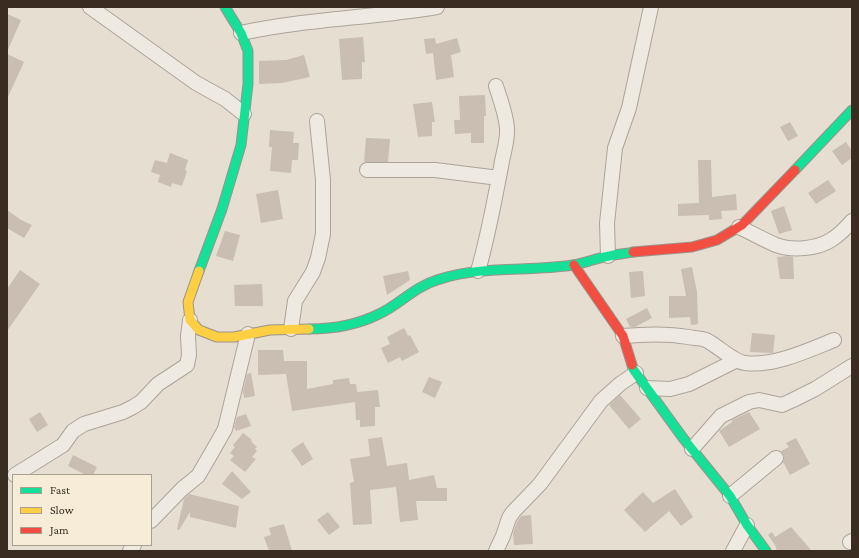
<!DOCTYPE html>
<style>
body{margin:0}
#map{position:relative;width:859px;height:558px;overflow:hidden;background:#e6ded1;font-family:"Crimson Pro",serif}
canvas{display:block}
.frame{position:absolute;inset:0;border:8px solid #3b2c21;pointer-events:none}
.legend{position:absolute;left:12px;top:474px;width:140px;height:72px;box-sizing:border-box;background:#f6ecd8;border:1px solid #ab9f8f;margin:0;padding:5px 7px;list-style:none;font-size:12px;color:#3b2c21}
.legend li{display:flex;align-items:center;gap:8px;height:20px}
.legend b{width:20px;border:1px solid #ab9f8f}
</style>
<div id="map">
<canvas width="859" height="558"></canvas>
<div class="frame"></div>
<ul class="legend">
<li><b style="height:5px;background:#16e098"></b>Fast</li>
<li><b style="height:5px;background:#ffcf43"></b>Slow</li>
<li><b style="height:5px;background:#f24e42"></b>Jam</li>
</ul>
</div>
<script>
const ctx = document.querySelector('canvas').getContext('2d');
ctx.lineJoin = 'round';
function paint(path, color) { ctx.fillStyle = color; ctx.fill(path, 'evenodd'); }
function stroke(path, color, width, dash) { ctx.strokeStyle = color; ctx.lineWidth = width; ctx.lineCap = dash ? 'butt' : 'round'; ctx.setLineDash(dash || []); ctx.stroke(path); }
paint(new Path2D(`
 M7,14L21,20L7,52Z
 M363,37L365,62H362V79L342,80L339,39Z
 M435,38L436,44L457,38L461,52L451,55L454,77L436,80L433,53L426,54L424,39Z
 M7,54L24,62L7,99Z
 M304,55L310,77L282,83L259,84V61L286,60Z
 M485,95L486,116H484V143H471V133L455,134L454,120H460L459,96Z
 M432,102L435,122H432V136L418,137L413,104Z
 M790,122L798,136L788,141L780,127Z
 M270,130L294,132L293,143H299L298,160H292L291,173L270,171L272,147H269Z
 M366,138L390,139L388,162H364Z
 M846,142L852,151V158L842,165L832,151Z
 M170,153L188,160L185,170L187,171L182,186L172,183L171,187L158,182L160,175L151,172L155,160L167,163Z
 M698,160H711L712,197L736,194L737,210L721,211L722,219L709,220V215L678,216V204L699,203Z
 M828,180L836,191L816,204L808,193Z
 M278,190L283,219L261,223L256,194Z
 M784,206L792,230L779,234L771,211Z
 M7,210L21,220L32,225L24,238L7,228Z
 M225,231L240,235L233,261L216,256Z
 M787,256L793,257L794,279H780L777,257Z
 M692,267L697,292L698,324L691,325L690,317L669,318V296H686L681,269Z
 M20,270L40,284L7,331V289Z
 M408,271L410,280L387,295L383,276Z
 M643,271L645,296L631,298L629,272Z
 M262,284L263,306H235L234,285Z
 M647,308L652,318L635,327H630L626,319Z
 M404,328L408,336L410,335L419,352L402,361L400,357L388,363L381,348L390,344L387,337Z
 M752,333L775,335L773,353L750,352Z
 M258,350H283L284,361H307V389L333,384V380L349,378L350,384H356L357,392L378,390L380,407H375V426L360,427V420H356L355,402L292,411L286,374L258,375Z
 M251,373L255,396L244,398L243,392L247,374Z
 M429,377L442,382L435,398L422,392Z
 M620,395L641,419L629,429L609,405Z
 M40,412L48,425L37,432L29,419Z
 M749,412L760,429L729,447L719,431L732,422V420Z
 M246,414L251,426L236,431L234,427L237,417Z
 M243,433L252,440L251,441L257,447L255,449L257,451L252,457L256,459L245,472L230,460L234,456L230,453L235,447L233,445Z
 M382,437L387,466L407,463L409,480L434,475L437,488H447V501H416L418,520L400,522L396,487L370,490L372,524L353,525L350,483L354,482L350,459L370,456L368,439Z
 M796,438L810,464L790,475L783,462L784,456L781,451L789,447L786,443Z
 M303,442L313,459L302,466L291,450Z
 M73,455L97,467L93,475H86L68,466Z
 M232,471L251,492L242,499L222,484Z
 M675,489L693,517L681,526L669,511L645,532L624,510L643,492L653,503Z
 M189,494L239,506L236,528L190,517V512L179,530L177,529L184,499Z
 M328,512L340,527L329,535L317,520Z
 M531,515L533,544L514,545L513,533L517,522L521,516Z
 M284,524L292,551H269L264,537L271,535L269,528Z
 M791,527L812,551H777L775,545L768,535L772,532L775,537Z`), '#cabdb2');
const street = new Path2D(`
 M90,7L196,83L225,99L244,114
 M241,33C305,19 372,18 437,7
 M367,170H435L499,178
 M739,227C752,233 764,240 776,245C792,251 817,249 831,240C839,235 846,228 852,221
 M608,256L607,223L615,148L629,108L651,7
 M478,271C488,237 494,202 501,167C503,153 508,141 507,128C506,114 500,99 496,86
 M291,329L295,301L313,272L318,258L323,234V180L317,121
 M623,336C645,334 666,333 688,337C693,338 700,338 706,340C718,346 734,362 745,363C773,367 809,350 834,340
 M647,388L670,389L689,384L737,360
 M692,449L721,416L749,402L759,400L782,405L793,400L815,389L852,366
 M15,475L63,445L73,431L84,424L123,412L133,407L141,402L158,384L187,365L189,355L188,336L190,320
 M730,496L776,458
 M151,521L182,489L198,476L212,452L225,429L248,334
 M850,542L852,541
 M130,551L134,545
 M496,551L503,536L509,518L513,512L540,484L601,401L620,384L636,373
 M733,551L747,525`);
const fast = new Path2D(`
 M795,170L852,110
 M199,271L222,209L241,145L248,84V51L241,33L225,7
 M309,329C333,329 357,325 379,314C399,305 414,287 437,280C481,265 528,272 573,265C585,263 597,258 609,256C616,254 625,254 633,252
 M632,365L633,369L683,438L730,496L747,525L766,551`);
const slow = new Path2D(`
 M199,271L188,302L190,320L199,330L217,337H234L270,330L309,329`);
const jam = new Path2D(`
 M633,252L692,247L717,240L742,225L795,170
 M574,265L623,336L632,365`);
stroke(street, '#aca499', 16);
stroke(fast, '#9b938a', 11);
stroke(slow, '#9b938a', 11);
stroke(jam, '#9b938a', 11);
stroke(street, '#eeeae2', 14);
stroke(fast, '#16e098', 9);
stroke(slow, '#ffcf43', 9);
stroke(jam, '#f24e42', 9);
</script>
